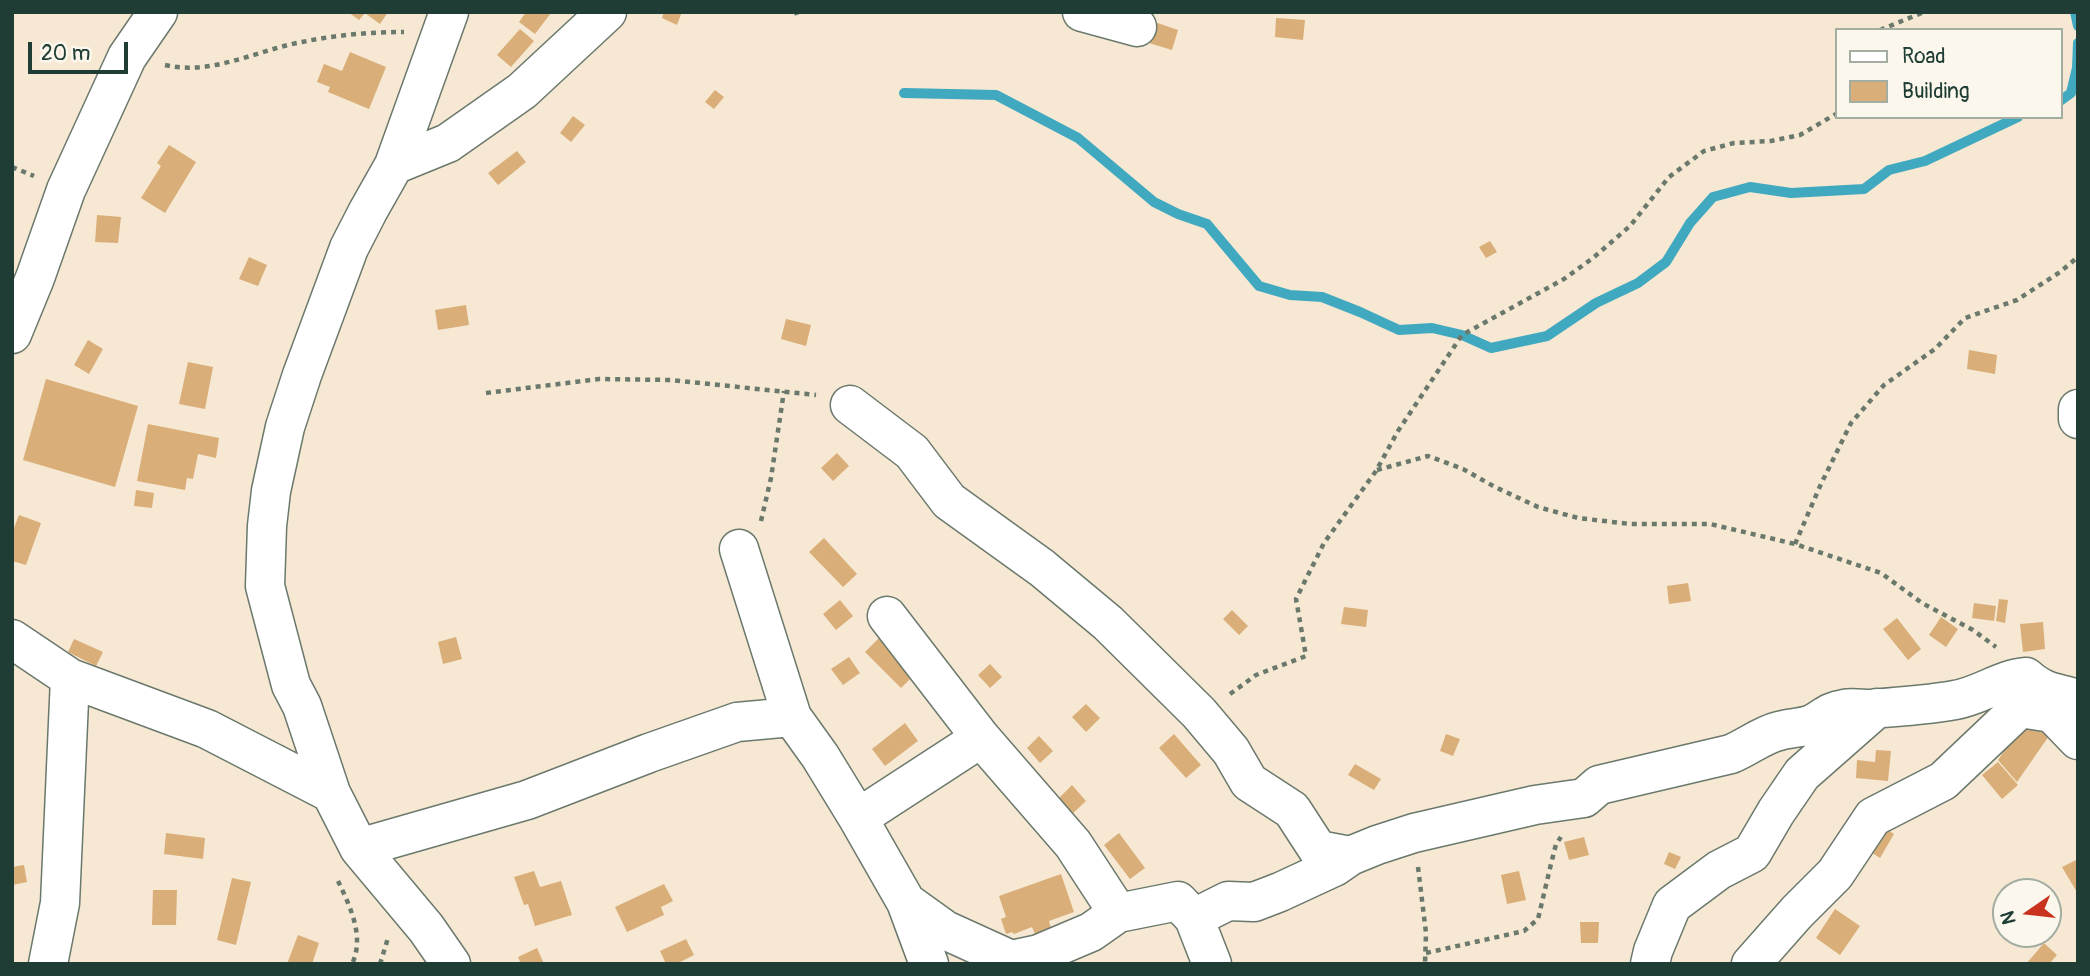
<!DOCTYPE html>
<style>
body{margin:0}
#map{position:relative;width:2090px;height:976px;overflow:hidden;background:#f6e8d3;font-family:Pangolin,sans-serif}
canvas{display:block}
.frame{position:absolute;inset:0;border:14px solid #1f3d34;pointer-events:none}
.legend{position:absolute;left:1835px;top:28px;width:228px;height:91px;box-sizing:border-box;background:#fbf7ec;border:2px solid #a3ada2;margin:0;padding:9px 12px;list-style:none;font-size:21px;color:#1f3d34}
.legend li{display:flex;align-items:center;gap:14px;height:35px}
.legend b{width:35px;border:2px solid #a3ada2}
.north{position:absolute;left:1992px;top:878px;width:70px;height:70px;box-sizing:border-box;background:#fbf7ec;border:2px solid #a3ada2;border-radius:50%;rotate:256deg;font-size:19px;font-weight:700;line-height:28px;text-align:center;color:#1f3d34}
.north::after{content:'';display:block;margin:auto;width:24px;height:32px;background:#c8321e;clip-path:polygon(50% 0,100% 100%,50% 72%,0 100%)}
.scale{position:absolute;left:28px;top:42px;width:100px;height:32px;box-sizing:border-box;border:4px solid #1f3d34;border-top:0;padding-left:9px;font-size:21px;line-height:24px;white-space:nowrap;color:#1f3d34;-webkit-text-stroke:5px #fbf7ec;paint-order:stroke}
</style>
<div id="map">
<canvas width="2090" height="976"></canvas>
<div class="frame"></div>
<ul class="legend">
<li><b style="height:9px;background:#fff"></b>Road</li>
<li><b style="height:19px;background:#daae78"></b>Building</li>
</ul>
<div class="north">N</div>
<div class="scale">20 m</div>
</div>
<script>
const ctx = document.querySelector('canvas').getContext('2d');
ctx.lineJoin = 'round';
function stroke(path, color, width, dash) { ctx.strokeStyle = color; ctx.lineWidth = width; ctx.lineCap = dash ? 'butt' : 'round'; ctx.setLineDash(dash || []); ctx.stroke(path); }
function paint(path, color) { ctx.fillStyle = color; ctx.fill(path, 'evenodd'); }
stroke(new Path2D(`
 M2075,12L2078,26
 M904,93L996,95L1078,138L1154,202L1178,214L1207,224L1259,286L1290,295L1322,297L1360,312L1399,330L1432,328L1462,335L1491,348L1547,336L1596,303L1638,283L1666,262L1690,223L1713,197L1750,187L1791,193L1864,189L1889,170L1925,161L2018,117
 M2060,101L2071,93L2077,68L2078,43`), '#40a9c0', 10);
paint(new Path2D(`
 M348,12H388L380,24L365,13L359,20Z
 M526,12H550L551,13L535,34L519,22Z
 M664,12H682L677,25L662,18Z
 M1276,18L1305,20L1303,40L1275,37Z
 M1146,19L1178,30L1172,50L1139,40Z
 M520,29L534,41L511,67L497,55Z
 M350,52L386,67L369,109L328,92L330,87L317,82L324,64L342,71Z
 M715,90L724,97L714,109L705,102Z
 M573,116L585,125L571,142L560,133Z
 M169,145L196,162L165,213L141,198L161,166L157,163Z
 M517,151L526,162L498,185L488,173Z
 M97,215L121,217L118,243L95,242Z
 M1490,241L1497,252L1486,258L1479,247Z
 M249,257L267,265L258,286L239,279Z
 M466,305L469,325L438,330L435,310Z
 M786,319L811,325L806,346L781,339Z
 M88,340L103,349L89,374L74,365Z
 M1969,350L1997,355L1995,374L1967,369Z
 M188,362L213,367L205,409L179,404Z
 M46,379L138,406L115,487L23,460Z
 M148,424L219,438L216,458L198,454L193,479L187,478L185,490L137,481Z
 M837,453L849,466L833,481L821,468Z
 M136,490L154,493L152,508L134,506Z
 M19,515L41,523L26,565L12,561V533Z
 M824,538L857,574L843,587L809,552Z
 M1688,583L1691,601L1669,604L1667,586Z
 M1999,599L2008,600L2005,623L1996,621Z
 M840,600L853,616L836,630L823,614Z
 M1974,603L1996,606L1994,621L1972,618Z
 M1344,607L1368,610L1366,627L1341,624Z
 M1232,610L1248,626L1239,635L1223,619Z
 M1941,617L1958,629L1946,647L1929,635Z
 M1897,618L1921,649L1908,660L1883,629Z
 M2043,622L2045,649L2023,652L2020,624Z
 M456,637L462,659L443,664L438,642Z
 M879,638L915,674L901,688L865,652Z
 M74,639L103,652L96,666L68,652Z
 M849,657L860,673L843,685L831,669Z
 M990,664L1002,677L990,688L978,675Z
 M1086,704L1100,718L1086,732L1072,717Z
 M2028,716L2051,733L2017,782L1998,760Z
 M905,723L918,741L885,766L872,749Z
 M1174,734L1201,765L1186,778L1159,748Z
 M1446,734L1460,739L1453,756L1440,751Z
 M1039,736L1053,751L1040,763L1027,748Z
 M1876,750L1891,751L1888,781L1856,778L1857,760L1875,762Z
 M1998,762L2018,785L2002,799L1982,775Z
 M1355,764L1381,779L1374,790L1348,775Z
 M1072,785L1086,801L1071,815L1057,800Z
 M1877,823L1894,834L1880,858L1863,847Z
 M166,833L205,838L203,859L164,854Z
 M1119,833L1145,868L1130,879L1104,845Z
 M1584,837L1589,855L1569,860L1564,842Z
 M1669,852L1681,857L1675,869L1664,864Z
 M2078,859V894L2062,867Z
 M24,865L27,882L12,885V867Z
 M534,871L540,887L561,881L572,915L535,926L528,904L524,905L514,877Z
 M1519,871L1526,900L1507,904L1501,875Z
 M1061,874L1074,912L1049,921L1051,929L1035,934L1032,927L1014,934L1012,932L1006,934L1001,919L1006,917L999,896Z
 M232,878L251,882L236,945L217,940Z
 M664,884L673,901L661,907L664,915L627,932L615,907Z
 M153,890H177L176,925H152Z
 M1835,909L1860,926L1840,955L1816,938Z
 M1580,922H1599L1598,943H1581Z
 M298,935L319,943L312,964H287Z
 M686,939L694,955L676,964H666L660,951Z
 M2044,943L2057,955L2049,964H2026Z
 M537,948L544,964H521L518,957Z`), '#daae78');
const minor = new Path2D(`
 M1082,12L1137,27
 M394,165L448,143L522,91L607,12
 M12,334L35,278L66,190L127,57L158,12
 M850,405L912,452L949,501L1042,568L1108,623L1199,713L1231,751L1249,782L1292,810L1318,850L1350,856L1377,845L1414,833L1535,805L1584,798L1599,785L1731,754C1748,747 1762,735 1779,731C1789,728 1800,728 1810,725C1822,720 1828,711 1844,709C1852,707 1862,709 1870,709C1898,707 1927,705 1955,700C1980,696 2001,679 2026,677C2045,694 2056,692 2078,699
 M2078,409V419
 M739,549L792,717L820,756L858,818L906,902L929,964
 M887,616L981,738L1073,844L1118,913L1178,901L1194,918L1212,964
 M12,639L70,678L207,729L331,793L359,848L426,928L451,964
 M331,793L302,706L291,685L265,586L267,526L271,491L285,427L302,375L349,248L368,211L394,165L449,12
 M858,818L981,738
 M359,848L527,800L649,753L737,722L792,717
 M906,902L945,930L1011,960L1039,954L1091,932L1118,913
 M1194,918L1228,901L1254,902L1280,892L1334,867L1350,856
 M48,964L60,903L70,678
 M1650,964L1653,951L1672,905L1719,870L1752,853L1776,812L1802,774L1877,708
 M1751,964L1797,912L1835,874L1873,817L1943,781L2020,708L2052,713L2078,740`);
stroke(minor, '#6a796c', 41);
stroke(new Path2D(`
 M796,12L797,15
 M1880,30L1924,12
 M165,65C212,76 257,50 302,42C335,35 371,32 404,32
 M12,167L34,176
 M486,393L599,379L671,380L816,395
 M1377,470L1428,456L1463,469L1495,487L1538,507L1578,518L1630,524H1710L1795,544L1881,573L1922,603L1973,630L1996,647
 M761,521L771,478L784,391
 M1795,544L1821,484L1851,423L1884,385L1935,349L1965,318L2017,300L2060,272L2078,257
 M1230,694L1256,675L1306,656L1296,599L1324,543L1376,471L1398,431L1462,335L1564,279L1593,258L1630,226L1669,177L1704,151L1734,143L1771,141L1800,135L1836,114
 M1418,867L1426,933L1425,964
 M338,881C350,906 365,937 352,964
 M1426,953L1524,931L1538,919L1551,864L1556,844L1561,837
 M380,964L388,938`), '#6a796c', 4.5, [5, 5]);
stroke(minor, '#fff', 38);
</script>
